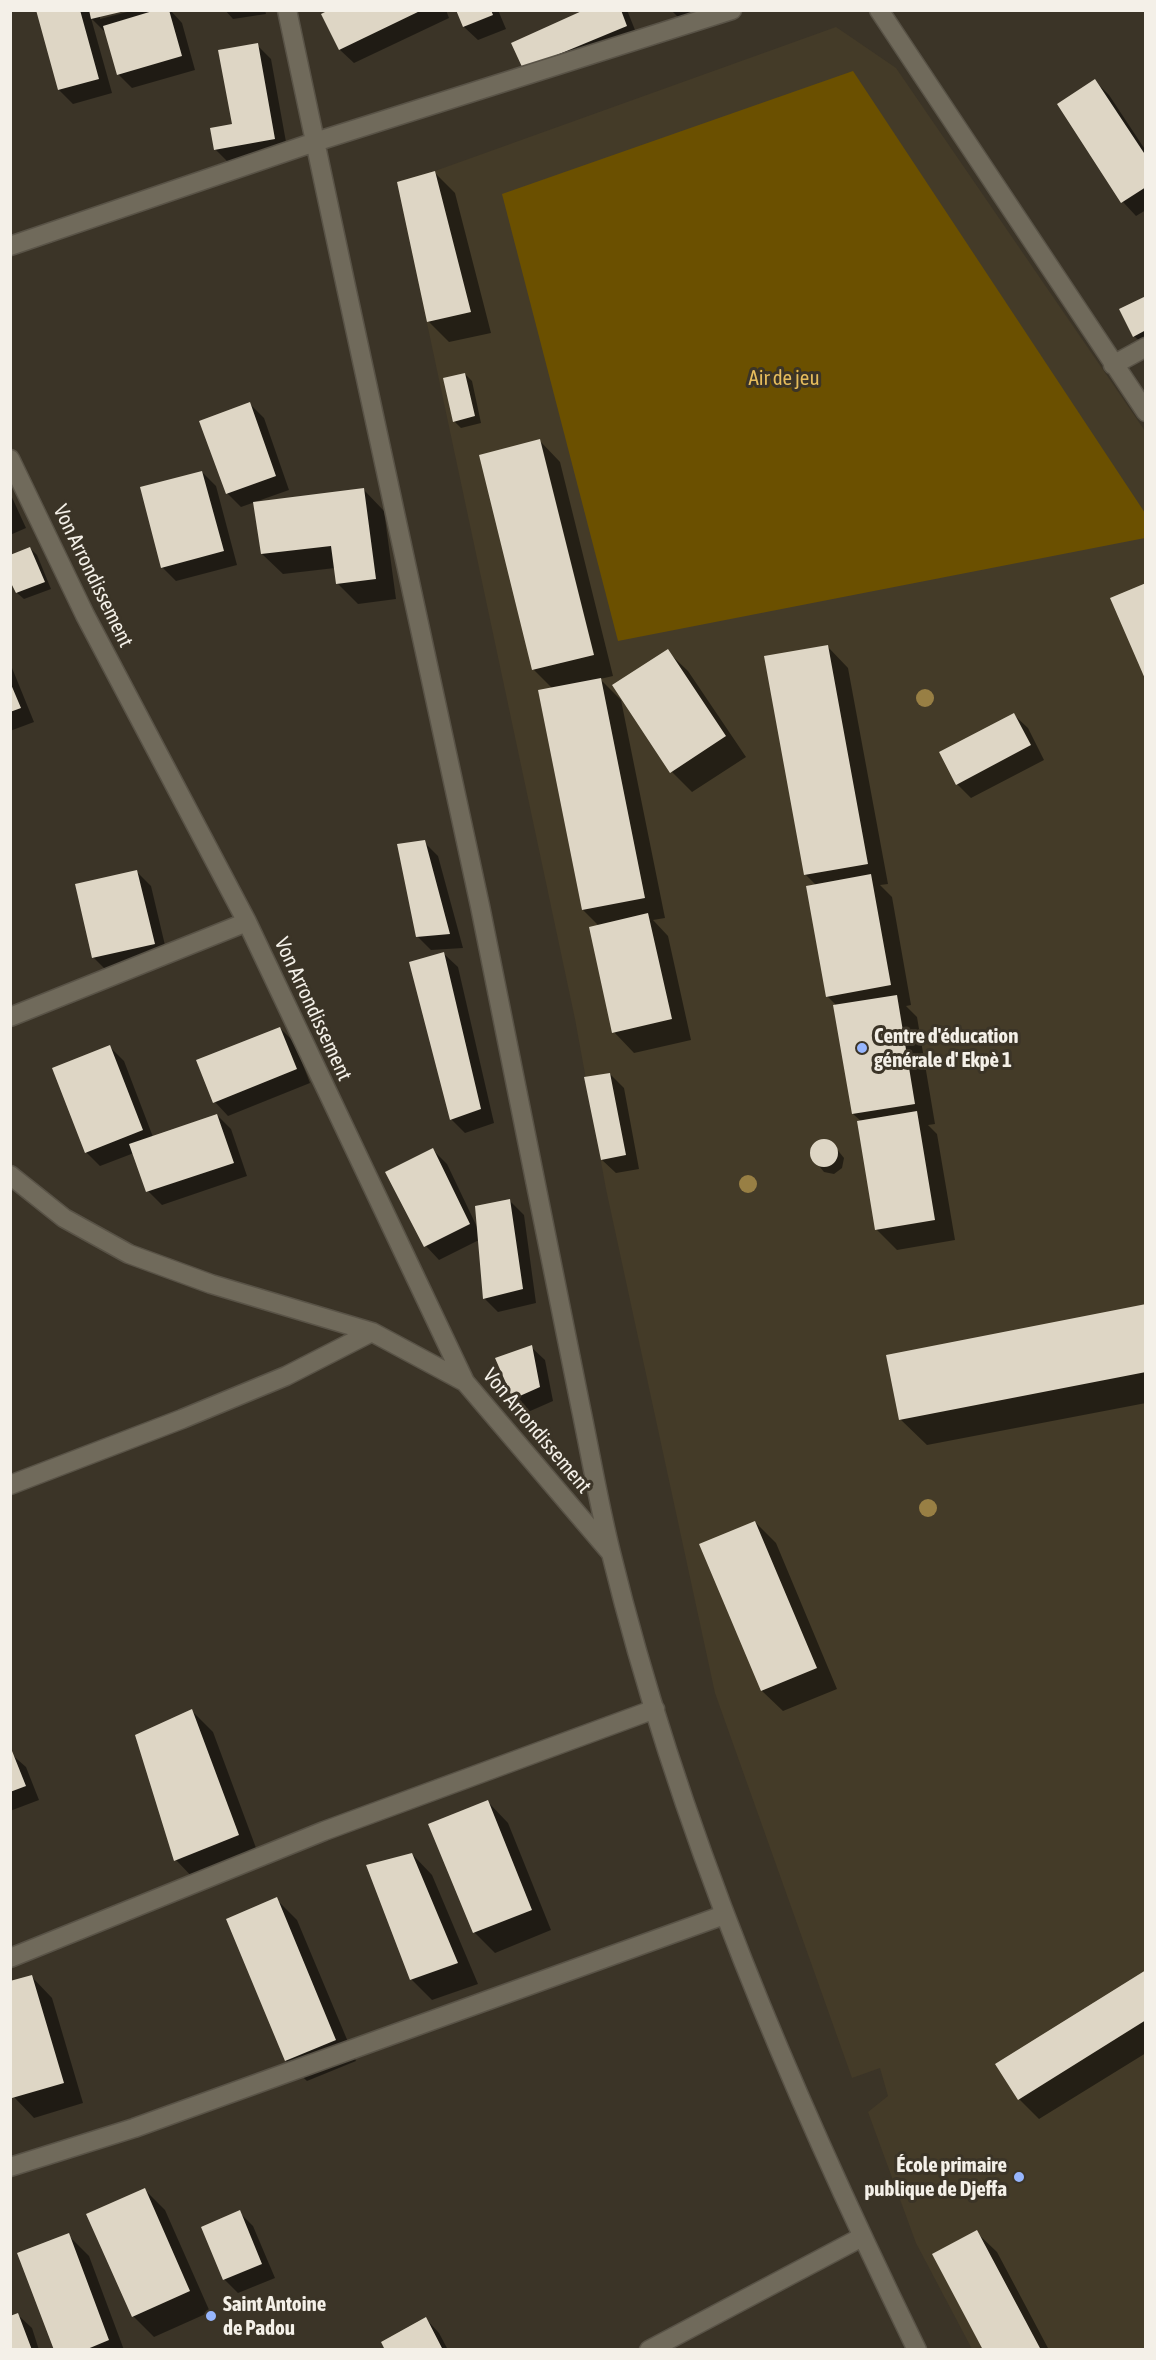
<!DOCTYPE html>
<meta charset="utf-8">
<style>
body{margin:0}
#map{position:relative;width:1156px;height:2360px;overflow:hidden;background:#3b3427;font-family:"Asap Condensed",sans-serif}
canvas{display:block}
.frame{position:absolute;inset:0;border:12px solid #f4f0e8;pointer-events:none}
</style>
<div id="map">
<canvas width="1156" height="2360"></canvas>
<div class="frame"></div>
</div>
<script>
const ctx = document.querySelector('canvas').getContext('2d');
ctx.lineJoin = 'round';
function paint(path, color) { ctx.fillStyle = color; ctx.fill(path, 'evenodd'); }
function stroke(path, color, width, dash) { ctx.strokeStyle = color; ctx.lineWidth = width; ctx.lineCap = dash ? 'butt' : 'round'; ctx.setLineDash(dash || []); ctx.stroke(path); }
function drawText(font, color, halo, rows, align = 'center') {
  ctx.font = font + ' "Asap Condensed",sans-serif'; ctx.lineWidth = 6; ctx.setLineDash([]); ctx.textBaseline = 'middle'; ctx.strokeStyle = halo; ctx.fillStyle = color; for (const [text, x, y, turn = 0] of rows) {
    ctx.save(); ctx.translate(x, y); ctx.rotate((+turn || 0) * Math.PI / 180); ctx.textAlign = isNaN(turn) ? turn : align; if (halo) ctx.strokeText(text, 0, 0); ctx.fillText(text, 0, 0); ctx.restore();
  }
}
paint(new Path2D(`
 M836,27L896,68L1145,431V2349H972L916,2243L868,2112L888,2096L880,2068L852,2078L715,1693L606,1189L575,1019L397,182L435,171Z`), '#443b28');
paint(new Path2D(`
 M853,71L1145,513V538L618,641L502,194Z`), '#6b5000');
paint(new Path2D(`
 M38,10H122L100,16V19L135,10H174L171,11L182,23L195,70L132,88L118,74L106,33L91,18L112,93L73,104L59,90Z
 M225,10H265L266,14L233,19Z
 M332,10H446L449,18L354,63L340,50L323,15Z
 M458,10H498L506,29L478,40L464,27Z
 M588,10H627L639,40L538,82L524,68Z
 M671,10H700L680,19Z
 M257,45L271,59L288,153L229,163L215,149L233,125Z
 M1095,81L1109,95L1146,151V210L1136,216L1123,202Z
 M435,173L455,193L491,333L449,342L428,321Z
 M1146,298V347L1134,336Z
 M465,374L472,381L481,423L461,428L454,421Z
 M250,404L264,418L289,490L241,507L227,493Z
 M540,441L560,462L613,676L600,679L621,700L665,918L653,920L668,936L691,1040L634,1053L614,1032L599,926L583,910L553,689L533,669Z
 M202,472L216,486L237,565L176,581L162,567Z
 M364,490L384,511L396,599L358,604L338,584L335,568L283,574L262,554Z
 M10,493L26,528L10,535Z
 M30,548L37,555L51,589L24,599L17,593Z
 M828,647L848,668L888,884L880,885L892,897L911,1005L906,1006L917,1017L935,1124L928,1125L937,1134L955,1240L897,1250L876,1229L862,1122L853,1114L835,1004L827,996L817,886L805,874Z
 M667,651L688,671L746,757L692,792L672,772Z
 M10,663L34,722L10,731Z
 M1014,715L1028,728L1044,760L971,798L957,784Z
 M424,842L438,856L463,948L431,950L417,936Z
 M137,872L151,886L168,958L107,971L93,957Z
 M444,954L458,967L494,1123L465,1133L451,1119Z
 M280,1028L294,1042L310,1083L228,1116L215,1102Z
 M110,1047L124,1061L153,1137L217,1115L231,1129L247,1176L162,1205L148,1191L134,1153L100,1166L86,1152Z
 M610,1074L624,1088L639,1169L616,1173L602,1160Z
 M821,1141L831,1142L844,1158L842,1168L834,1174L824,1172L811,1156L813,1146Z
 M433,1150L447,1164L478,1229L510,1201L524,1215L536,1303L498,1312L484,1298L479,1240L439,1260L426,1246Z
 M1146,1306V1403L927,1445L900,1419Z
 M531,1347L545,1360L553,1401L528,1412L514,1398Z
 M755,1522L776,1543L837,1689L783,1711L762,1691Z
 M192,1711L213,1732L259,1856L196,1881L176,1860Z
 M10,1753L26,1767L39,1800L10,1811Z
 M488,1802L508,1823L551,1930L495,1953L474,1932Z
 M412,1854L432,1875L478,1984L432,2000L411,1979Z
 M276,1899L297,1920L356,2061L307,2081L286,2061L228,1920Z
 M1146,1972V2053L1039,2119L1019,2099Z
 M32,1977L52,1998L83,2103L34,2118L14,2097L10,2087V1983Z
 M145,2190L165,2210L210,2312L154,2337L133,2316Z
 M239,2212L253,2226L275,2278L238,2293L224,2279Z
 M976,2232L997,2252L1049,2350H985Z
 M68,2235L89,2256L124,2350H55Z
 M18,2315L32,2328L39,2350H10Z
 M426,2319L439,2333L448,2350H387Z`), '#0007');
paint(new Path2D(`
 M36,10H80L99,79L58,90Z
 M89,10H125V11L91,19Z
 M156,10H169L182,56L117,75L103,26Z
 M329,10H422L339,50L321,14Z
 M456,10H491L493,15L463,27Z
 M584,10H621L627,26L523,69L511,43Z
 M258,43L275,139L214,150L210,128L232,124L218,50Z
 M1095,79L1146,156V187L1121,203L1057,104Z
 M435,171L471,312L427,322L397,182Z
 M1146,296V330L1133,337L1119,309Z
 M465,373L475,416L453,422L443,378Z
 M250,402L276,476L226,494L199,421Z
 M540,439L594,655L532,670L479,455Z
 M202,471L224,551L161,568L140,487Z
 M364,488L376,579L336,584L331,546L261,554L253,502Z
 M30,547L45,582L16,593L10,581V555Z
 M1146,583V681L1110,598Z
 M828,645L868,864L804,875L764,656Z
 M668,649L726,736L670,773L612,685Z
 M601,678L645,898L582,910L538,690Z
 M10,682L21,708L10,712Z
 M1014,713L1031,745L956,785L939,752Z
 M425,840L450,934L416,937L397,844Z
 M137,870L155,944L92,958L75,884Z
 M871,874L891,985L826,997L806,886Z
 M648,913L672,1019L612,1033L589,927Z
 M444,952L481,1109L450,1120L409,962Z
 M897,995L915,1104L852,1114L833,1005Z
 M280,1027L297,1069L213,1103L196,1060Z
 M110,1045L143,1130L85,1153L52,1068Z
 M610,1073L626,1155L601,1160L584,1077Z
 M917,1111L935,1220L875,1230L857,1121Z
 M217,1114L234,1163L146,1192L129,1144Z
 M810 1153a14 14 0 1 1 28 0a14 14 0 1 1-28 0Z
 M433,1148L470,1224L424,1247L385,1172Z
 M510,1199L523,1289L483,1299L475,1206Z
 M1146,1304V1372L899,1420L886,1355Z
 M532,1345L540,1387L513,1399L495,1358Z
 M755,1521L817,1668L761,1691L699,1544Z
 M192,1709L239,1835L174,1861L135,1735Z
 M12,1751L26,1786L10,1792V1752Z
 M488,1800L532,1910L473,1933L428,1824Z
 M412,1853L458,1963L410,1980L366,1865Z
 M277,1897L336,2040L285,2061L226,1919Z
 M1146,1970V2020L1018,2100L995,2064Z
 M32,1975L64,2083L12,2098L10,1981Z
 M145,2188L190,2291L132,2317L86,2214Z
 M240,2210L262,2264L223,2280L201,2227Z
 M977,2230L1041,2350H983L932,2254Z
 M69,2233L109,2340L85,2350H54L17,2253Z
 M18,2313L32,2350H10V2316Z
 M426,2317L443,2350H385L381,2342Z`), '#ded6c5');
const minor = new Path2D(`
 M287,10C350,309 416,608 480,906C515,1074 546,1242 581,1409C591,1457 599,1505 611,1553C679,1831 792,2094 917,2350
 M879,10L1146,412
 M10,246L315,142L732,10
 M1113,365L1146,347
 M10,459L85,615L247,922L465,1382L610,1552
 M10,1017L247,922
 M10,1175L64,1218L129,1254L211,1284L372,1332L465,1382
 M10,1485L182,1419L286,1376L372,1332
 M10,1958L324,1831L655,1709
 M10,2167L134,2128L724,1915
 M649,2350L862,2237`);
stroke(minor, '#595347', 21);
stroke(minor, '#706a5b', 18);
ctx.fillStyle = '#987f44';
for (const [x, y] of [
 [925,698],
 [748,1184],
 [928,1508]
]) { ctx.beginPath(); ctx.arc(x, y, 9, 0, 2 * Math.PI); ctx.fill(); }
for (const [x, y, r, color] of [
 [862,1048,6,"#97b6fd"],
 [1019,2177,6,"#97b6fd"],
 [211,2316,6,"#97b6fd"]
]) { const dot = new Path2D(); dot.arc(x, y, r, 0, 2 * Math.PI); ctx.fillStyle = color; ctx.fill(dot); stroke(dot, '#3b3427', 2); }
drawText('21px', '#e5bc5c', '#3b3427', [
 ["Air de jeu",784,378]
]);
drawText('21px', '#f4f0e8', '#3b3427', [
 ["Von Arrondissement",93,576,64],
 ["Von Arrondissement",313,1009,65],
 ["Von Arrondissement",537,1431,50]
]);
drawText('bold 21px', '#f4f0e8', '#3b3427', [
 ["Centre d'éducation",874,1036],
 ["générale d' Ekpè 1",874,1060],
 ["École primaire",1007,2165,"right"],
 ["publique de Djeffa",1007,2189,"right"],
 ["Saint Antoine",223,2304],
 ["de Padou",223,2328]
], 'left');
</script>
